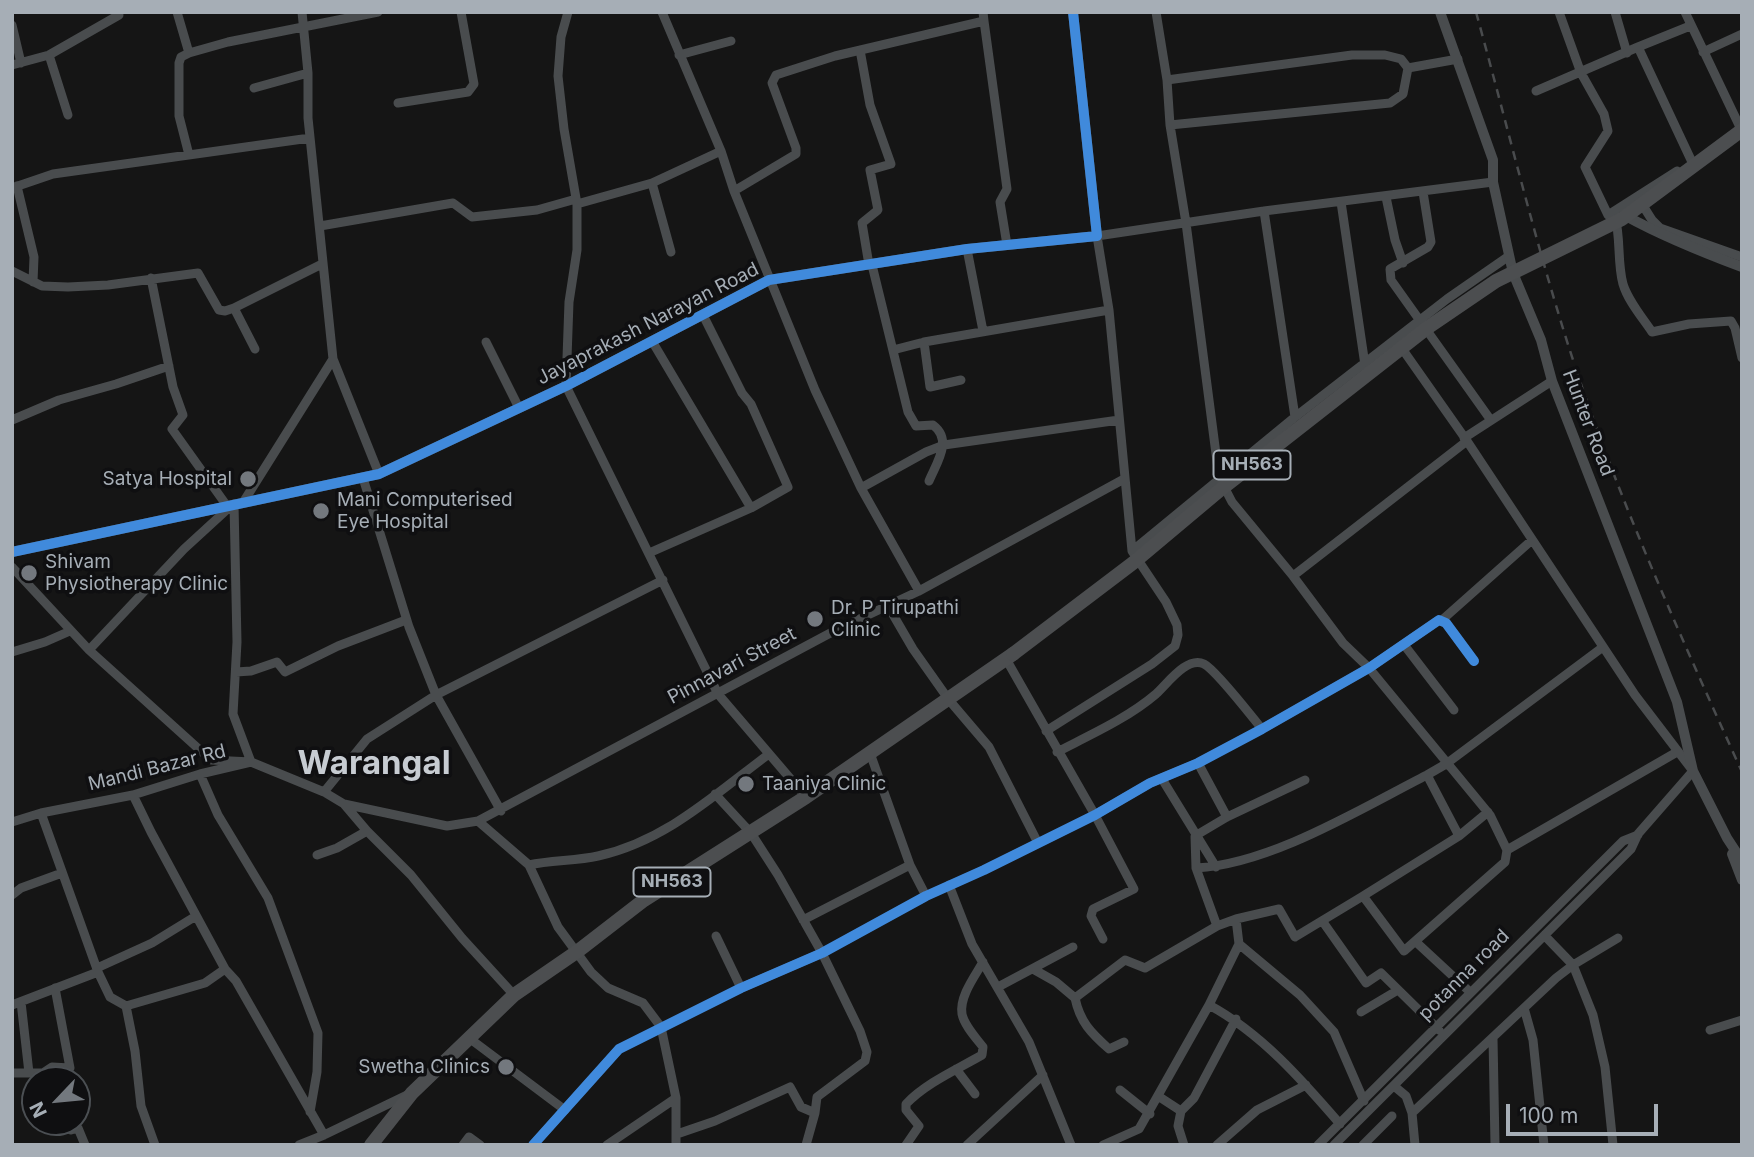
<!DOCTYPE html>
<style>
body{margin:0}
#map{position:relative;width:1754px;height:1157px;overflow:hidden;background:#151515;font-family:Inter,sans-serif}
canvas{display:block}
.frame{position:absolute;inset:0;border:14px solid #a6aeb6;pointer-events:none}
.north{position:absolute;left:21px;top:1066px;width:70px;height:70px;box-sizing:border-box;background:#0f0f11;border:2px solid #4b4f53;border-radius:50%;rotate:244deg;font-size:19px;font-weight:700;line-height:28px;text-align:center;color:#a6aeb6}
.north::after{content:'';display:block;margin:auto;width:24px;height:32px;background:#73787e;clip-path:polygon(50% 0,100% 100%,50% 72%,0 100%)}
.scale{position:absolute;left:1506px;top:1104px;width:152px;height:32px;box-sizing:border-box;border:4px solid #a6aeb6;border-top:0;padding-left:9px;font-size:21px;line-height:24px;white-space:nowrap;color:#a6aeb6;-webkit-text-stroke:5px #0f0f11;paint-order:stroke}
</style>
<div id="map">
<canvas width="1754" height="1157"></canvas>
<div class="frame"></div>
<div class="north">N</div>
<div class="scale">100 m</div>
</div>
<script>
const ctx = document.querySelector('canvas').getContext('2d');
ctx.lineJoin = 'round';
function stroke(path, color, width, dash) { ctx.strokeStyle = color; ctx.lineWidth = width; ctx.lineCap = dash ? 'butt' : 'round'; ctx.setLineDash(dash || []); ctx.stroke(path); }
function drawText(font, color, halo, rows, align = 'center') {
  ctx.font = font + ' Inter,sans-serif'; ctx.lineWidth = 7; ctx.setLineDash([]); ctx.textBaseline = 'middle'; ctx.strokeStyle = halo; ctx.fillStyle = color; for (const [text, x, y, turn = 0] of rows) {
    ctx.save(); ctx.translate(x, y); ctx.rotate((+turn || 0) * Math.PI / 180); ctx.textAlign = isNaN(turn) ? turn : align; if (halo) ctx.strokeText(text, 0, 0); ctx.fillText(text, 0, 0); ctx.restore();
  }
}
stroke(new Path2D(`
 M177,12L189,53L181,57L179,63V116L189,155
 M302,12L308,73V118L333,359L379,474
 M568,12L561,37L558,76L564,129L577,204V250L569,302L566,386L718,694L806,797
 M662,12L721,151L734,191L815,390L861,488L919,591
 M1156,12L1167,80L1170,125L1186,223L1219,477L1232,502L1293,576L1343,643L1369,668L1490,815L1507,850
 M1559,12L1581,73L1604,114L1608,131L1585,167L1608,215L1615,217C1621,238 1617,262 1623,284C1628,301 1642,317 1652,332L1689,324L1731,321L1735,328L1742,358
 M1615,12L1627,53
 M1685,12L1739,125
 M984,21L1007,189L1000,202L1007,245
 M12,25L21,63
 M1638,47L1690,26
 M860,50L870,105L891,164L870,170L878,210L862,223L869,265
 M1703,52L1742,34
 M189,53L228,42L378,12
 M49,55L68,115
 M679,55L731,41
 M12,65L49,55L119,15
 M1167,80L1352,55H1385L1401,59L1408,68L1458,59
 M254,88L308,73
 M1536,91L1638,47L1692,162
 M398,103L468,92L474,84L461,12
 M1170,125L1390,103L1403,94L1408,68
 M652,183L671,252
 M17,186L34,257L33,282
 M12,188L53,174L310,138
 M734,191L796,154V148L772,83L776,75L835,56L984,21L983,12
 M1423,192L1431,242L1428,247L1390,269L1391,280L1490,419
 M1386,197L1395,240L1403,263
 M1640,201L1652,220L1660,228L1742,257
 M1341,202L1365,365
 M577,204L652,183L721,151
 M1264,211L1295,417
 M1608,215L1677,171
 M320,226L453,203L472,217L537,210L576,199
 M967,249L983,331
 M872,265L908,412L916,426L933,425C953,440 937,462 929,481
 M12,271L42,286L68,287L108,285L198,273L219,310L225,311L234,308
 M151,278L173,387L183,415L172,429L227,506
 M652,341L751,508
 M486,342L519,408
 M924,342L1109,310
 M255,349L234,308L322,264
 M893,350L924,342L930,387L961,380
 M12,420L59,400L116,384L169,366
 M1464,438L1552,381
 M363,478L409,627L436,695L501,811
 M861,488L926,452L944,445L1119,420
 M244,501L333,359
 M1132,551L1295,417L1447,299L1509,256
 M649,553L751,508L788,487L751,404L742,393L703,315
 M12,567L89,650L211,760L251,762L233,714L237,642L234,504
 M1293,576L1467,441
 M888,606L913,649L949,700L989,747L1038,843
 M1442,620L1532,540
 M1405,646L1454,710
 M89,650L184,549L232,505
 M12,652L45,642L70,631
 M1006,659L1095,815L1134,889L1093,909L1091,916L1103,939
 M236,672L251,671L277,662L285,672L338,646L406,620
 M1046,731L1152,664L1175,646L1178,635L1177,625L1166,602L1132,551L1109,310L1097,236L1264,211L1493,182
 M1057,752C1090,735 1128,718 1156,694C1168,683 1187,656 1204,664C1216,670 1252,717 1262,729
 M870,753L910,865L926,896
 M1198,763L1227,817
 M200,774L218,815L268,898L318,1033L317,1072L310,1112
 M1427,775L1459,836
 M1162,779L1216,867
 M324,792L367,739L436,695L663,580
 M715,794L751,833L778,875L822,953L860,1031L867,1052L865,1061L817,1097L815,1113L806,1145
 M133,795L151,832L225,969L236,981L324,1135
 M344,804L447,826L478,821L836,630L919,591L1124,479
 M41,813L98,972L110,997L126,1006L135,1051L141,1106L155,1145
 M478,821L529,865C551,860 576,861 598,856C666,841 715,794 769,754
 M12,822L41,813L133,795L200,774L251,762L324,792L344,804L367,831L411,875L462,938L514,995
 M317,855L337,848L367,831
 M529,865L558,927L591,972L608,988L643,1003L661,1027L676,1098V1145
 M1196,868C1271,864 1360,809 1427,775L1446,764L1603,647
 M949,885L972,944L1029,1042L1071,1145
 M12,895L21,888L62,873
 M1363,896L1459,836L1488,812
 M1236,919L1239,944
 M803,920L910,865
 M1323,922L1366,983L1381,973L1439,1030
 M1217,926L1196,868L1195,836L1227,817L1305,780
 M716,936L741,988
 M1545,936L1573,965L1593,1015L1605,1067L1613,1145
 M1416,942L1470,992
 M97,968L152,943L196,916
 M1033,969L1056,982L1075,998L1125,960L1145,968L1217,926L1236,919L1279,909L1295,937L1363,896L1404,951L1505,862L1507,850L1677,752
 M998,987L1073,947
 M1075,998C1080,1022 1091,1033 1109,1049L1124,1042
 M21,1002L29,1073
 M12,1005L98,972
 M1209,1005C1261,1033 1302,1080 1340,1124
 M126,1006L205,983L225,969
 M1524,1008L1533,1040L1544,1145
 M1361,1012L1398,990
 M1710,1030L1742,1020
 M469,1038L565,1110
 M1493,1038L1495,1145
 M956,1069L975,1094
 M12,1073H43L47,1080
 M43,1073L52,1067L70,1068L55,988
 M1394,1086L1406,1096L1412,1113
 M1120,1090L1150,1114
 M1158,1096L1181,1111
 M67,1122L71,1130L78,1128L85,1145
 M677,1134L715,1121L790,1087L801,1107L815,1113
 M299,1145L324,1135L407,1095
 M463,1145L469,1137L480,1145
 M533,1145L619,1049L741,988L822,953L926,896L984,870L1095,815L1150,783L1198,763L1262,729L1369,668L1439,620L1446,623L1474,661
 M607,1145L676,1098
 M906,1145L919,1126L906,1110V1104C926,1083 956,1070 982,1055L983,1047C976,1038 964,1025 962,1014C959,997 975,976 983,962
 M967,1145L1043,1075
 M1103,1145L1139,1129L1209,1005L1239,944L1300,995L1334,1032L1364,1101
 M1184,1145L1178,1126L1181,1111L1194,1098L1236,1019
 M1217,1145L1257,1110L1306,1085
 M1318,1145L1623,841L1638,835
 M1334,1145L1631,849L1638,834L1693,771L1635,695L1467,441L1396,340
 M1363,1145L1392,1116
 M1415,1145L1412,1113L1556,978L1573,965L1618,938`), '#494c4e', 9);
stroke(new Path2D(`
 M1440,12L1493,160V182L1513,273L1541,340L1552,381L1677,702L1693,771L1727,838L1742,861
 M1626,216C1664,237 1702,252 1742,267
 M12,552L379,474L566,386L769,280L967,249L1097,236L1073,12
 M1732,854L1742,880`), '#494c4e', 10);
stroke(new Path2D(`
 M371,1145L412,1093L514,995L578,951L644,900L806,797L1013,654`), '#4c4e50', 14);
stroke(new Path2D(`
 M1476,12C1508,128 1536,246 1573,360C1619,501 1681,637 1742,772`), '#494b4d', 2.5, [9, 7]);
stroke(new Path2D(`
 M1013,654L1133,563L1220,490L1427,328L1496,281L1622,219L1742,130`), '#4c4e50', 14);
stroke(new Path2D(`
 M12,552L379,474L566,386L769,280L967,249L1097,236L1073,12
 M533,1145L619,1049L741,988L822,953L926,896L984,870L1095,815L1150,783L1198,763L1262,729L1369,668L1439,620L1446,623L1474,661`), '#408adc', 10);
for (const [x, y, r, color] of [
 [248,479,9,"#73787e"],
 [321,511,9,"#73787e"],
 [29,573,9,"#73787e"],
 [815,619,9,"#73787e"],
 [746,784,9,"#73787e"],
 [506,1067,9,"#73787e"]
]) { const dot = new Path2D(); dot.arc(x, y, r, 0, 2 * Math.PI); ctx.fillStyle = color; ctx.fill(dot); stroke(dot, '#0f0f11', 2.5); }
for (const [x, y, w] of [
 [1252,465,77],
 [672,882,77]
]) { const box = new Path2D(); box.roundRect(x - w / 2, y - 14.5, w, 29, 5); ctx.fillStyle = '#0f0f11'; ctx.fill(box); stroke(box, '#a6aeb6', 2); }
drawText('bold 18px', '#a6aeb6', null, [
 ["NH563",1252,465],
 ["NH563",672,882]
]);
drawText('19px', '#a6aeb6', '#0f0f11', [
 ["Jayaprakash Narayan Road",648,324,-27],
 ["Hunter Road",1588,423,69],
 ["Pinnavari Street",732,666,-28],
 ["Mandi Bazar Rd",157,768,-14],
 ["potanna road",1464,975,-45]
]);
drawText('19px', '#a6aeb6', '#0f0f11', [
 ["Satya Hospital",232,479,"right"],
 ["Mani Computerised",337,500],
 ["Eye Hospital",337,522],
 ["Shivam",45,562],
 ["Physiotherapy Clinic",45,584],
 ["Dr. P Tirupathi",831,608],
 ["Clinic",831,630],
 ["Taaniya Clinic",762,784],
 ["Swetha Clinics",490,1067,"right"]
], 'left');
drawText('bold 33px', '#c7ccd2', '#0f0f11', [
 ["Warangal",374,764]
]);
</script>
